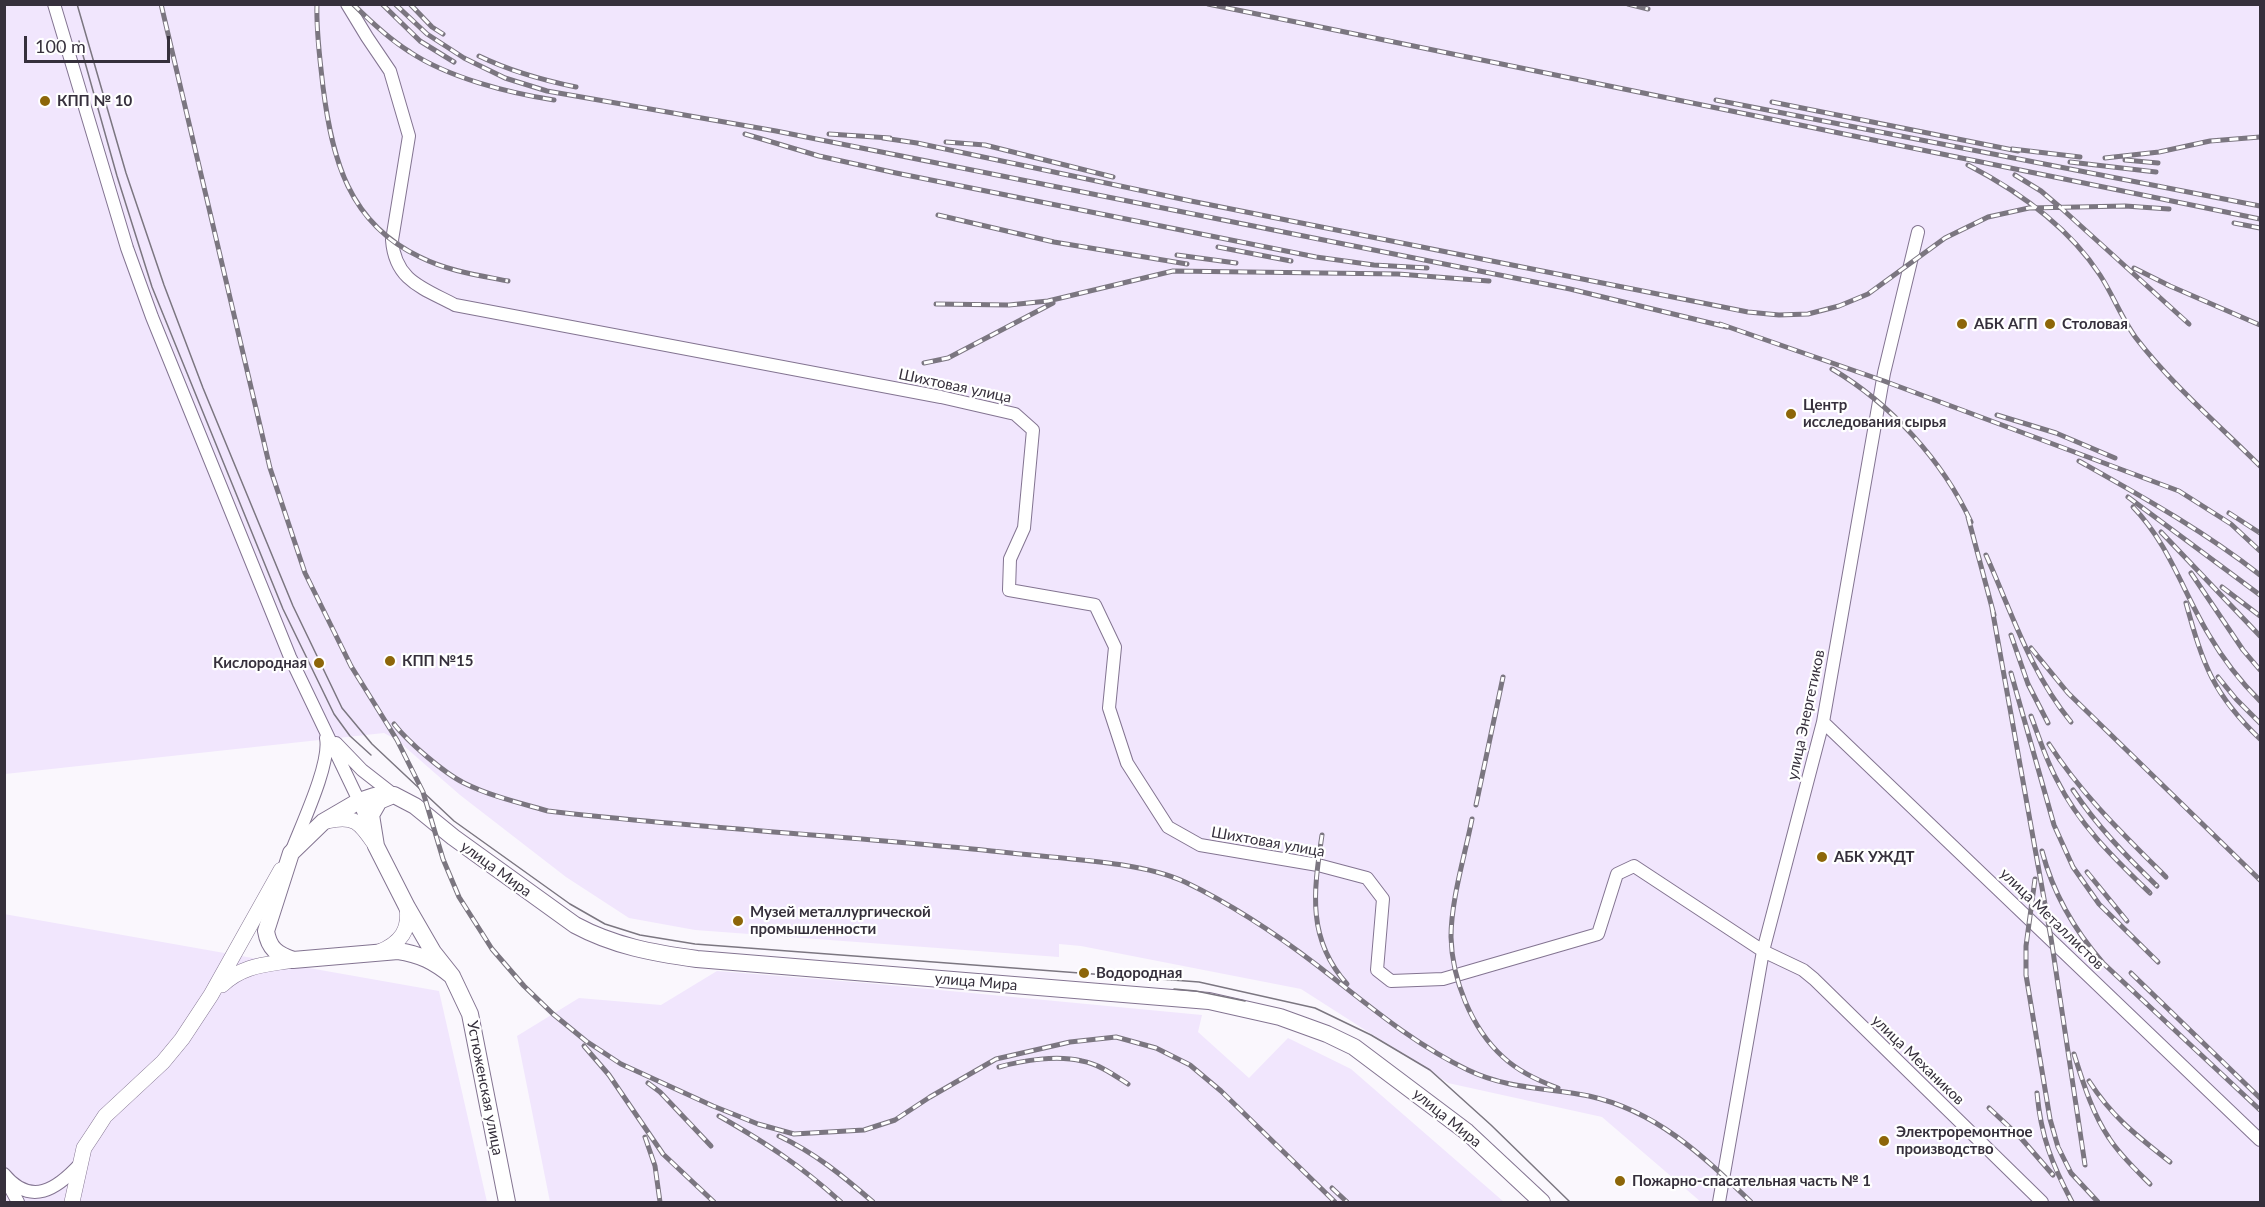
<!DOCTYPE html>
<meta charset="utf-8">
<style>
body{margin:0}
#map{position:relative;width:2265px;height:1207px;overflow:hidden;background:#faf7fd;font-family:Lato,sans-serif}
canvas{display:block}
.frame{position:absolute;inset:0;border:6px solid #36303c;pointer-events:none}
.scale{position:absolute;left:24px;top:36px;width:146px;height:27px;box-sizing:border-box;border:3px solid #36303c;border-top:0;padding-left:8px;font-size:18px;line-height:21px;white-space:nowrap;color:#36303c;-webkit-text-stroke:4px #fff;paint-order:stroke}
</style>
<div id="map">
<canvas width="2265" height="1207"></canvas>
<div class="frame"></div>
<div class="scale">100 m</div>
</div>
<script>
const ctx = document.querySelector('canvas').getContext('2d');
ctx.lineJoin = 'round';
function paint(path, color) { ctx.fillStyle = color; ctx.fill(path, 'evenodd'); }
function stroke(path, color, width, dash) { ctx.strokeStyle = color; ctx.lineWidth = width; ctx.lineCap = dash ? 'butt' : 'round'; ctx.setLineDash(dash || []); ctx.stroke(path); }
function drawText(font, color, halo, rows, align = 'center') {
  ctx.font = font + ' Lato,sans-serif'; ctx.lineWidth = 4.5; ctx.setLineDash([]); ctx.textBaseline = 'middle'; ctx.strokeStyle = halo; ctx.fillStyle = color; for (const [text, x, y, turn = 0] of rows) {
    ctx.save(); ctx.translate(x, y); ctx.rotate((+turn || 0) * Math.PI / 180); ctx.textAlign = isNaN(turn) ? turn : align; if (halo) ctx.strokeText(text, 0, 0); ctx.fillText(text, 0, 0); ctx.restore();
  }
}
paint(new Path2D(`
 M4,5H2260V1202H1701L1602,1117L1448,1083L1301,989L1081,946L1059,944V957L695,930L629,918L566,877L460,795L397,740L384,733L5,774Z
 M4,914L439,991L487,1202H5Z
 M717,971L866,983L1202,1015L1198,1032L1249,1078L1288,1038L1351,1069L1504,1202H550L517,1036L579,998L661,1005Z`), '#f1e6fd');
const minor = new Path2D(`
 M54,4L127,248L152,317L290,657L359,801L370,829
 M347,4L367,37L390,71L409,136L392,240C395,281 423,288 455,305L941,397L1015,414L1033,430L1024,528L1010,559L1009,590L1095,605L1115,647L1109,708L1127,763L1168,827L1200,845L1318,865L1367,878L1383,899L1377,970L1391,981L1443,979L1598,934L1617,874L1634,866L1763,951L1803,970L1814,979L2042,1202
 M1823,722L2260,1140
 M336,743L362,770L394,795
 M292,850C302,824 331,763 326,738
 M4,1174C31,1207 57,1189 80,1164
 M7,1182L18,1202
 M1719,1202L1763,951L1823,722L1884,373L1918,232`);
const tertiary = new Path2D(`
 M327,821C356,814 361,824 376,846
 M379,952C401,943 410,930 407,907
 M222,985C243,965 265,965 293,960
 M72,1202L84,1148L94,1133L105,1116L163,1062L182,1039L211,995L281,870`);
const secondary = new Path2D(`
 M391,796L379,801L371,815L376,846L407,907L433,952L452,976L470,1014L507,1202
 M452,976C435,962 420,954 398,951L293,960C277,954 269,949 266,931L291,853L323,822L359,801L374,796L394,795L415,806L453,837L575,925C614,946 653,953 697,959L1209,1001L1280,1017L1327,1034L1354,1047L1467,1132L1542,1202`);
stroke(minor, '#837491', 14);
stroke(tertiary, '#837491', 16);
stroke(secondary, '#837491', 18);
stroke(minor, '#fff', 12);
stroke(tertiary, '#fff', 15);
stroke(secondary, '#fff', 16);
stroke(new Path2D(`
 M77,4L126,173L164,285L203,388L293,606L342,708L372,744L454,821L570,904L605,924L640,935L695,944L1199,982L1315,1008L1371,1035L1430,1070L1491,1125L1570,1202
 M79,41L117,176L152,287L283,609L334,714L350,736L371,755
 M1174,989L1196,991L1245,1001`), '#7b7680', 1.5);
const rail = new Path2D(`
 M161,4L270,468L305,573L351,666L397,740L423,792L443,859L459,897L492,949L524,986L553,1014L586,1041L621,1064L713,1106L758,1124L794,1134L864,1130L895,1120L930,1097L996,1059L1070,1042L1116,1037L1156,1048L1190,1065L1221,1091L1335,1202
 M317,4C316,32 320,59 323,87C332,158 348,223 420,257C448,271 477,275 508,281
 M353,4C370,21 389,39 410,52C449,78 509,93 554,100
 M382,4L420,41L454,62
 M395,4L427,34L464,58L505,78L547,91L776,131L1570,289L1727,327
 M410,4L432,27L443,34
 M1208,4L2260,219
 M1628,4L1648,9
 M479,56C510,71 542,80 576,87
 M1716,100L2260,206
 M1772,102L2018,151
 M745,134L819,156L896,173L1316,257L1374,265L1427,268
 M829,134L890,138
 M883,138L917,143L1191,201L1748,312L1779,315L1808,314L1839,306L1868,294L1945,238L1988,217L2029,208L2125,206L2169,209
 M946,142L985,145L1113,177
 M2012,149L2080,157
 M2105,158L2159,152L2210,141L2260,137
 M2125,160L2158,163
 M2070,162L2156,172
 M1968,165C2018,191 2068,226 2100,275C2113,295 2122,319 2136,338C2172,385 2219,425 2260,466
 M2015,175L2041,191L2061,208L2189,324
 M938,215L1054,242L1187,264
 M2234,223L2260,228
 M1218,247L1291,261
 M1177,255L1236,263
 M2134,268L2170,286L2260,325
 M936,304L1009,305L1048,301L1173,271L1398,274L1489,281
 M1720,324L1884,381L2179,491L2231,524L2260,551
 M924,363L948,358L1053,303
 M1832,369C1890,403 1943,461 1971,522
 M1997,415L2056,433L2115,458
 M2079,461C2141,496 2204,531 2260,575
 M2128,497L2260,595
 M2133,507C2169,544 2183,592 2209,635C2223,659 2240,681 2260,701
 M2229,513L2260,533
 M1968,517L1994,615
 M2161,532L2260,636
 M1986,555C2012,613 2030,672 2071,722
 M2191,573L2243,650L2260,670
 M2222,587L2260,616
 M2186,603C2203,665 2213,694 2260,739
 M1992,608L2051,938L2085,1165
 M2011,635L2028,684L2048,723
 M2031,648L2068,693L2260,880
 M2011,673L2054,825L2073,867L2099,904L2158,962
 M2218,677L2236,699L2260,723
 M2031,716C2039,737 2046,760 2057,780C2079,825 2115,859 2150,893
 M394,724C408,742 444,773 464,783C490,796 520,803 548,811C702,829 857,836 1011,853C1063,859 1140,861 1185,882C1229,903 1279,936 1318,966C1367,1004 1412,1043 1468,1070C1507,1089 1548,1088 1589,1096C1657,1111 1703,1156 1751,1202
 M2049,744C2082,795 2123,834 2166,877
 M2073,790C2097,826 2126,856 2157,886
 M1476,805L1503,677
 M1472,819C1465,855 1451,900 1451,937C1452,979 1471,1028 1503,1057C1518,1071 1539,1081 1558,1088
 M1322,835C1314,890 1306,938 1347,984
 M2042,851C2053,893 2075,931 2103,963L2260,1110
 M2087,872L2127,921
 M2035,879L2026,946V975L2050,1119L2058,1147L2071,1173L2098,1202
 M2131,973L2260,1098
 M584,1046L609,1075L663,1154L714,1202
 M2074,1054C2083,1082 2092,1113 2109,1138C2120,1155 2135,1169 2150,1184
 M999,1067C1024,1060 1057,1055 1082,1061C1099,1064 1114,1075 1128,1084
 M2089,1081C2113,1118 2136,1135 2170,1162
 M648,1083L660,1092L711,1146
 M2037,1093C2041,1137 2052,1164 2072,1202
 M1989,1108L2020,1137L2053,1175
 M719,1116C766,1143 800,1165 841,1202
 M779,1136C815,1153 843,1176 873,1202
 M645,1137L655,1166L660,1202
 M1332,1188L1347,1202`);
stroke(rail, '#7b7680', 5);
stroke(rail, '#fff', 3, [9]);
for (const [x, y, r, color] of [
 [45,101,6,"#8d6609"],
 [1962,324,6,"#8d6609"],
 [2050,324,6,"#8d6609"],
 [1791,414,6,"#8d6609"],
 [390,661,6,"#8d6609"],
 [319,663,6,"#8d6609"],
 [1822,857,6,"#8d6609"],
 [738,921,6,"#8d6609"],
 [1084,973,6,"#8d6609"],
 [1884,1141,6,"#8d6609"],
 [1620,1181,6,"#8d6609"]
]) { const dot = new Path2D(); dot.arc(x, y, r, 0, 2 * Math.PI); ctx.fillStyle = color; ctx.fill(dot); stroke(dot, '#fff', 2); }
drawText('bold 15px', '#36303c', '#fff', [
 ["КПП № 10",57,101],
 ["АБК АГП",1974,324],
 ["Столовая",2062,324],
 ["Центр",1803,405],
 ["исследования сырья",1803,422],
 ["КПП №15",402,661],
 ["Кислородная",307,663,"right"],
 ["АБК УЖДТ",1834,857],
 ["Музей металлургической",750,912],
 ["промышленности",750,929],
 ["Водородная",1096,973],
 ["Электроремонтное",1896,1132],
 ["производство",1896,1149],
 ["Пожарно-спасательная часть № 1",1632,1181]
], 'left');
drawText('15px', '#36303c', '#fff', [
 ["Шихтовая улица",955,386,12],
 ["улица Энергетиков",1806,715,-78],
 ["Шихтовая улица",1268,842,10],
 ["улица Мира",496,869,36],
 ["улица Металлистов",2052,919,44],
 ["улица Мира",976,982,5],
 ["улица Механиков",1918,1060,44],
 ["Устюженская улица",485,1088,79],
 ["улица Мира",1447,1118,39]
]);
</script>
